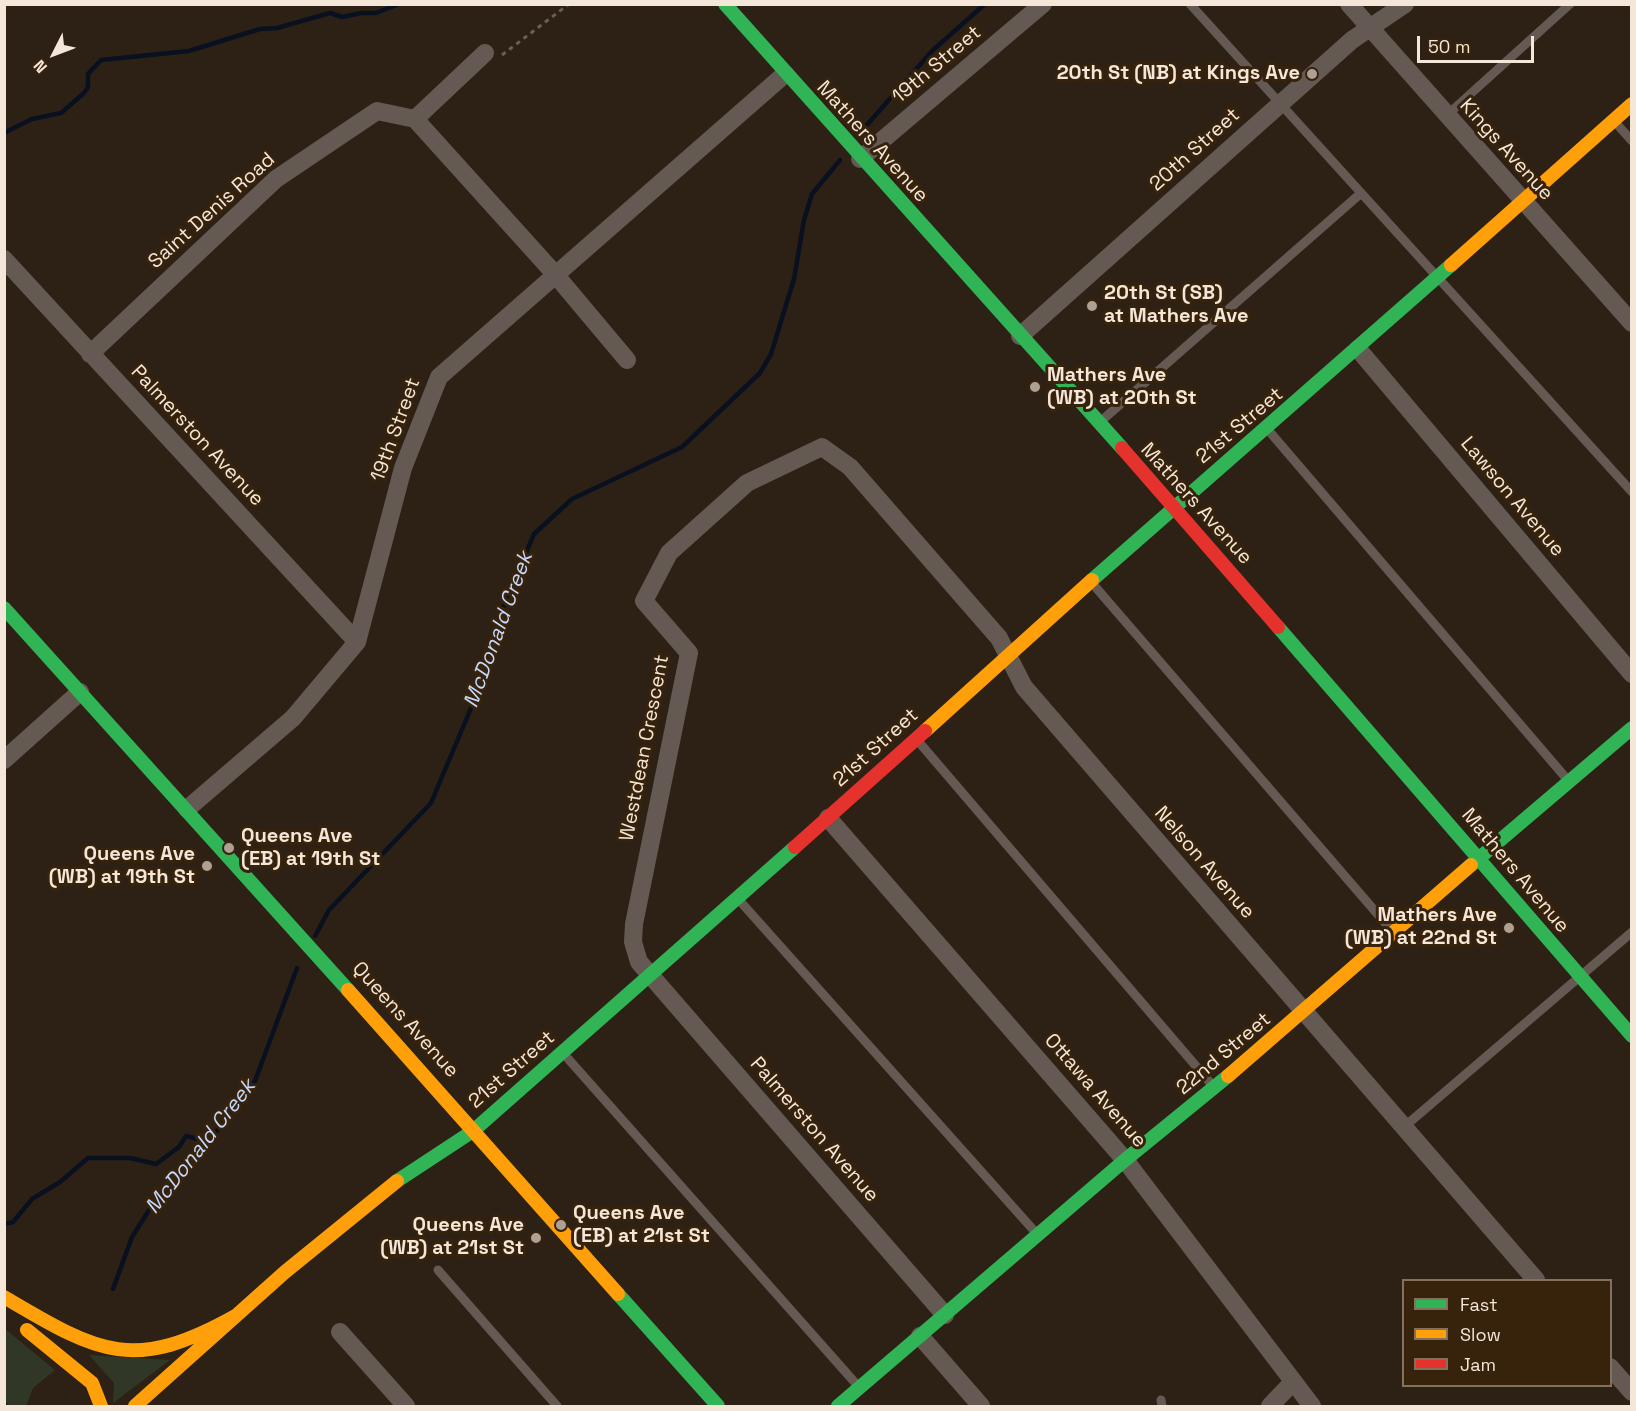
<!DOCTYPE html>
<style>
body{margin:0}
#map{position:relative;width:1636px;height:1411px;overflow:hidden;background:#2d2115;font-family:"Space Grotesk",sans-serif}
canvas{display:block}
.frame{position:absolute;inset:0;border:6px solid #f4e6d8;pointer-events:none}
.legend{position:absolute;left:1402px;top:1279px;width:210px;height:108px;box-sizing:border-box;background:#37220b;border:2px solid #83705d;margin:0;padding:8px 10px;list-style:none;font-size:18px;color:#f4e6d8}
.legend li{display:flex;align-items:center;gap:12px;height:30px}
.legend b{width:30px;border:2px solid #83705d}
.north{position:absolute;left:24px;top:24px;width:60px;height:60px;-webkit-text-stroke:4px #37220b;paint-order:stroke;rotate:228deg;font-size:16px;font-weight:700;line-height:24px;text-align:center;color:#f4e6d8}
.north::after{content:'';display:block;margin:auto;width:21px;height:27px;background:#f4e6d8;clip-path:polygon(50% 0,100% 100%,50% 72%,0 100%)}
.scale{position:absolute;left:1417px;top:36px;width:117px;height:27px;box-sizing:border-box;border:3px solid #f4e6d8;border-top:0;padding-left:8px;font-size:18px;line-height:21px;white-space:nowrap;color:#f4e6d8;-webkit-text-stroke:4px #37220b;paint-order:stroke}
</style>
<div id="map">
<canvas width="1636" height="1411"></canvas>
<div class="frame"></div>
<ul class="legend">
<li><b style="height:8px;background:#30b455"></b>Fast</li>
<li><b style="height:8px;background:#ff9f0a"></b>Slow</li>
<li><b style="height:8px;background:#e5322d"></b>Jam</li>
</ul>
<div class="north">N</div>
<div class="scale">50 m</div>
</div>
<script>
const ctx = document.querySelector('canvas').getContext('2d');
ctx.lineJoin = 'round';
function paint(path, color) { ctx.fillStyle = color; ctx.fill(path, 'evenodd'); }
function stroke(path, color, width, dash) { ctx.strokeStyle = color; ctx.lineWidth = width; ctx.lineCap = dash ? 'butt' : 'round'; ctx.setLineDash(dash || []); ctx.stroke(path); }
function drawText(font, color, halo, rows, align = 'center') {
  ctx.font = font + ' "Space Grotesk",sans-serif'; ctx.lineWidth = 6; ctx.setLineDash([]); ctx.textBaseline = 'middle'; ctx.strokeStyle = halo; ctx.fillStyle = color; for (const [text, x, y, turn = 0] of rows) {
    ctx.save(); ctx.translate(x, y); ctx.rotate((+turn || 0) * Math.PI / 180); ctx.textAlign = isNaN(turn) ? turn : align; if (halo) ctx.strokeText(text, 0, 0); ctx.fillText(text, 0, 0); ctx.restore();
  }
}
paint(new Path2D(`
 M4,1328L55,1370L33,1388L26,1406H10L5,1401Z
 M89,1355L170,1360L113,1403L114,1383Z`), '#303727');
stroke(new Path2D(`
 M4,133L32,119L61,113L84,93L88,87V74L101,60L189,51L260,29L277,28L330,13L342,17L361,13H376L399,4
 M858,135L933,50L985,4
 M315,936L329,910L431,803L474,701L498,619L534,534L572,499L682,447L760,373L771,354L794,279L804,220L812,194L840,160
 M4,1224L13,1222L32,1199L60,1182L88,1158H130L156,1164L179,1147L186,1136L207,1141
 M113,1289L132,1237L151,1207L172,1181L185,1160L209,1141L255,1081L297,968`), '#091020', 4.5);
stroke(new Path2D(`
 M502,55L569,4`), '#695f58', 3, [4.5, 4.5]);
stroke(new Path2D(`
 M1190,4L1632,492
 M1446,116L1570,4
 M1615,122L1632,141
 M1100,422L1360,194
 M1269,431L1566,778
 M1092,583L1393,932
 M918,741L1213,1086
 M739,900L1037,1234
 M563,1053L858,1386
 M1404,1127L1632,932
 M438,1270L557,1406
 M1161,1400L1162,1406`), '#645953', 9);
stroke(new Path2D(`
 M1349,4L1632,323
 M415,119L485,53
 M860,159L1043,4
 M4,259L357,642
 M1020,336L1352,40L1405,4
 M1358,349L1632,674
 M90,354L276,179L377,111L415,119L554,273L627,360
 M4,760L80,692
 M187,809L293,718L357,642L403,468L439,377L785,74
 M828,818L1125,1160L1312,1406
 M945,1315L639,962L633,942L634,924L689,653L644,601L669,553L747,483L822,447L850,467L999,638L1024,687L1536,1280
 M340,1332L406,1406
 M920,1336L981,1406
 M1610,1367L1632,1392
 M1270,1406L1292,1383`), '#645953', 18);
stroke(new Path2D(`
 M725,4L1122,448
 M1092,580L1451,265
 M4,608L348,990
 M1278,627L1632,1036
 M1471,865L1632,728
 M397,1181L473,1131L795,847
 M618,1294L718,1406
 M838,1406L1125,1160L1228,1076`), '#30b455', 14);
stroke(new Path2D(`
 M1451,265L1632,104
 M925,731L1092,580
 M348,990L618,1294
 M1228,1076L1471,865
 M4,1297C100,1354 134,1373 237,1315
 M27,1330L92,1383L101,1406
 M135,1406L285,1272L397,1181`), '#ff9f0a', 14);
stroke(new Path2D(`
 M1122,448L1278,627
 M795,847L925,731`), '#e5322d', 14);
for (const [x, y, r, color] of [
 [1312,74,6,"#aea194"],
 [1092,306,6,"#aea194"],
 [1035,387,6,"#aea194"],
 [229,848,6,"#aea194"],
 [207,866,6,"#aea194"],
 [1509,928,6,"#aea194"],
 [561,1225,6,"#aea194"],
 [536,1238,6,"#aea194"]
]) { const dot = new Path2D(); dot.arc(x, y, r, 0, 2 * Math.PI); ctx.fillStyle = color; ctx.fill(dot); stroke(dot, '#37220b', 2); }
drawText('20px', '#f4e6d8', '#37220b', [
 ["19th Street",937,65,-40],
 ["Mathers Avenue",872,142,48],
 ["20th Street",1195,150,-42],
 ["Kings Avenue",1506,150,48],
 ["Saint Denis Road",212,211,-42],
 ["21st Street",1240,426,-40],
 ["19th Street",396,430,-70],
 ["Palmerston Avenue",197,436,47],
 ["Lawson Avenue",1512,497,50],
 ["Mathers Avenue",1196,504,48],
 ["Westdean Crescent",645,748,-79],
 ["21st Street",876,748,-42],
 ["Nelson Avenue",1204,863,49],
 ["Mathers Avenue",1515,871,50],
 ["Queens Avenue",405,1020,48],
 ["22nd Street",1224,1054,-40],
 ["21st Street",512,1070,-41],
 ["Ottawa Avenue",1095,1091,49],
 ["Palmerston Avenue",814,1130,49]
]);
drawText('bold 20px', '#f4e6d8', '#37220b', [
 ["20th St (NB) at Kings Ave",1300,74],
 ["20th St (SB)",1104,294,"left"],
 ["at Mathers Ave",1104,317,"left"],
 ["Mathers Ave",1047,376,"left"],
 ["(WB) at 20th St",1047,399,"left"],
 ["Queens Ave",241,837,"left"],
 ["(EB) at 19th St",241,860,"left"],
 ["Queens Ave",195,855],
 ["(WB) at 19th St",195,878],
 ["Mathers Ave",1497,916],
 ["(WB) at 22nd St",1497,939],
 ["Queens Ave",573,1214,"left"],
 ["(EB) at 21st St",573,1237,"left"],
 ["Queens Ave",524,1226],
 ["(WB) at 21st St",524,1249]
], 'right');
drawText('italic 21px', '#c4d9ff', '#37220b', [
 ["McDonald Creek",499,630,-70],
 ["McDonald Creek",201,1147,-52]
]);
</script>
